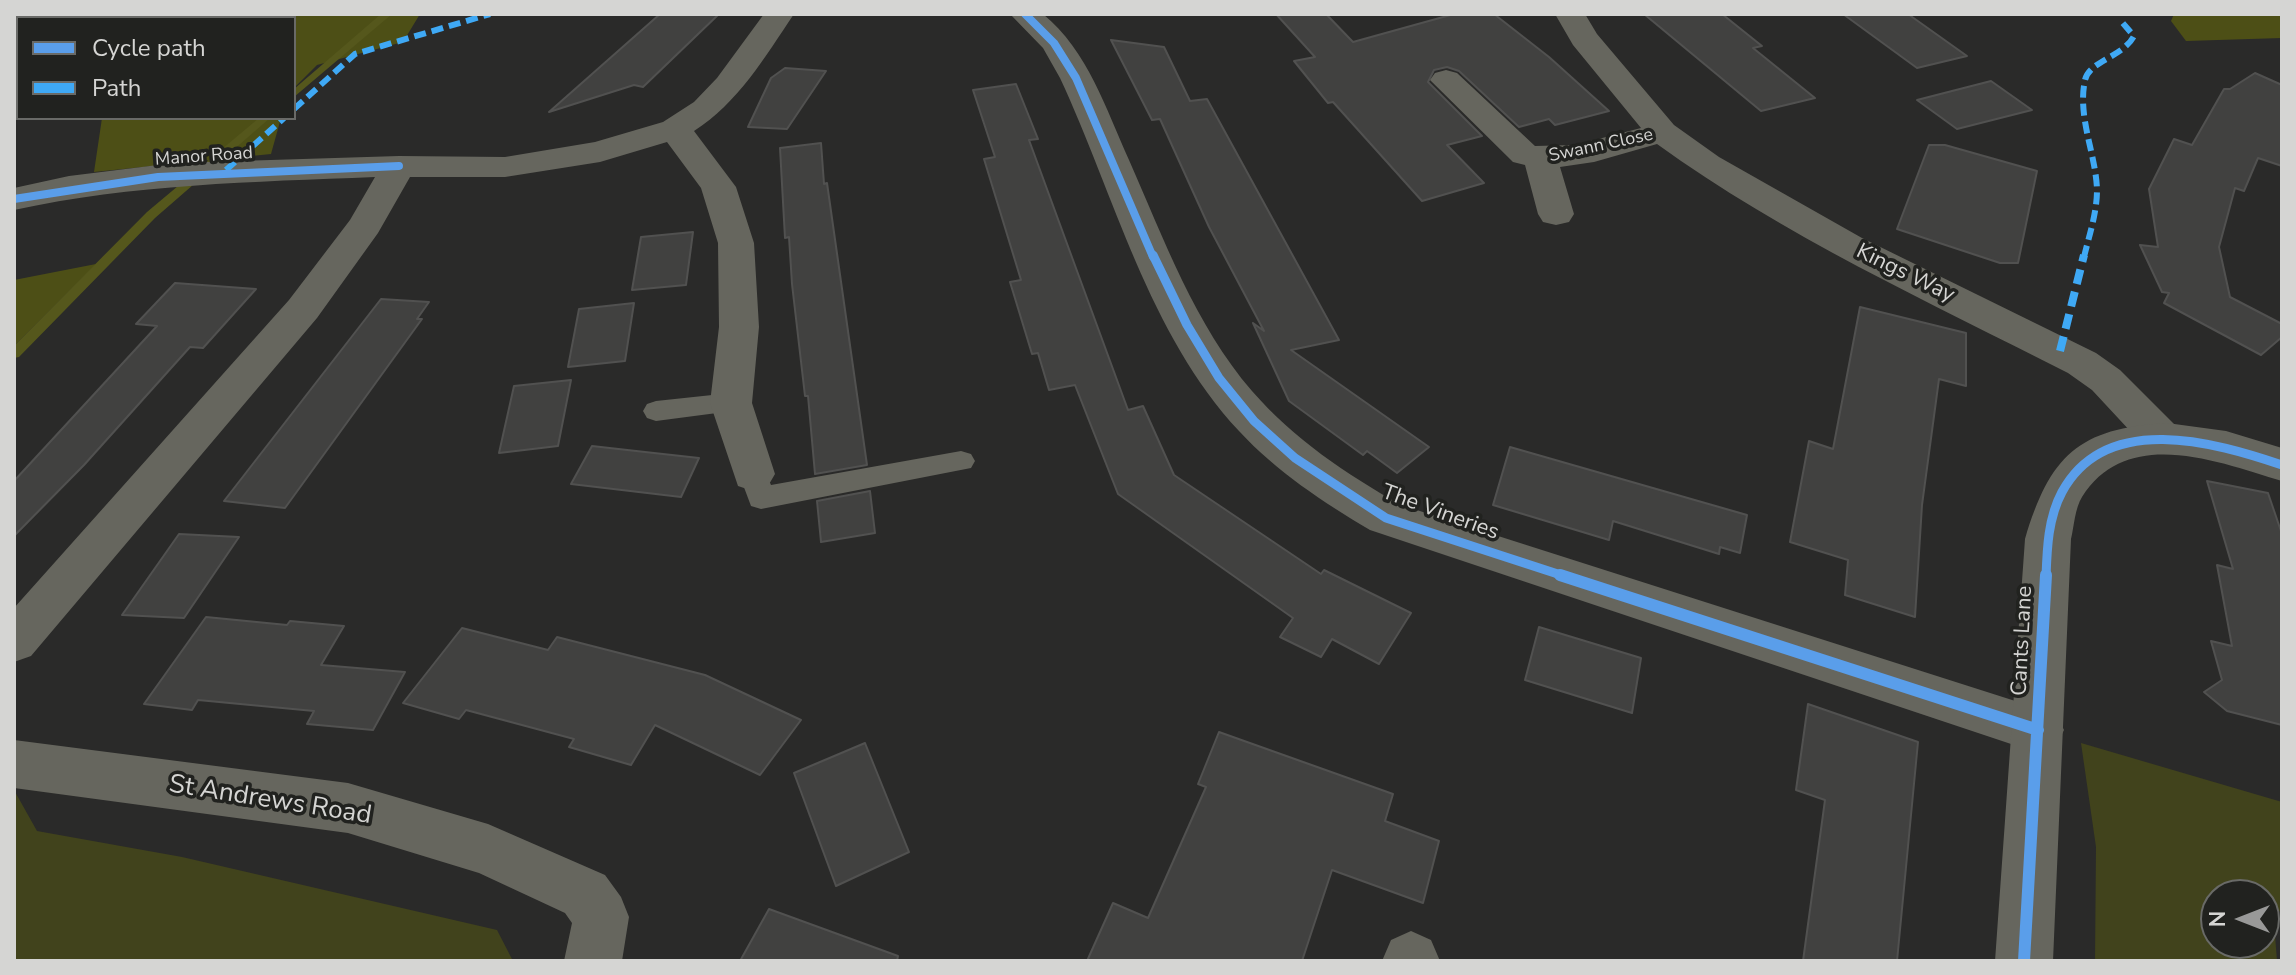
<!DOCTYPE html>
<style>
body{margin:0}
#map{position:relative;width:2296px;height:975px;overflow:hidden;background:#2a2a29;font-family:"Nunito Sans",sans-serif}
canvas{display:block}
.frame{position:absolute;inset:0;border:16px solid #d5d5d3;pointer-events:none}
.legend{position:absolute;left:16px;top:16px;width:280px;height:104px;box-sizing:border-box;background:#21221f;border:2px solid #696a67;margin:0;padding:10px 14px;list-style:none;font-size:24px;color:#d5d5d3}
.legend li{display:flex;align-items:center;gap:16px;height:40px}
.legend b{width:40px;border:2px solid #696a67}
.north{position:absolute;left:2200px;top:879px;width:80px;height:80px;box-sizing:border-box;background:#21221f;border:2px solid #696a67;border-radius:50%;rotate:270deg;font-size:22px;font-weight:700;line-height:32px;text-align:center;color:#d5d5d3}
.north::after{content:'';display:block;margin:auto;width:28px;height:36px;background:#999998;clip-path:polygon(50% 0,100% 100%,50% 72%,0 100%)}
</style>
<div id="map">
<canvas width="2296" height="975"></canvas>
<div class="frame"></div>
<ul class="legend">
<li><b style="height:10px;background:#5a9eea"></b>Cycle path</li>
<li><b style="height:10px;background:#3fa9f5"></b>Path</li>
</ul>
<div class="north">N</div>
</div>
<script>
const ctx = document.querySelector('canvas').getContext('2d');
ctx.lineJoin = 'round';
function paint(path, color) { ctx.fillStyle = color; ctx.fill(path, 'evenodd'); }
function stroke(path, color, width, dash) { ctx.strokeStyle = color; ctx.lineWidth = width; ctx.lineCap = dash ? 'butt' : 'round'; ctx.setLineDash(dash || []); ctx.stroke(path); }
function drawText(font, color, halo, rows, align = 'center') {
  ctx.font = font + ' "Nunito Sans",sans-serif'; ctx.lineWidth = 7; ctx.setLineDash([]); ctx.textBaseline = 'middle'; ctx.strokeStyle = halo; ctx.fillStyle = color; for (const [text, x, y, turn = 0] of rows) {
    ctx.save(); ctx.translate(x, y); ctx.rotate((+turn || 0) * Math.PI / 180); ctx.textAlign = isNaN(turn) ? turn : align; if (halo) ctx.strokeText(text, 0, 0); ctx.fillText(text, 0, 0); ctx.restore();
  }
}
paint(new Path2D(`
 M2081,743L2282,802V912L2273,909L2277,961H2095L2096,847ZM2216,895H2264V943H2216Z
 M14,790L37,831L182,857L497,930L513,961H14Z`), '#41431c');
paint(new Path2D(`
 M236,14H420L403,42L317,65L294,88V18H200Z
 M2174,14H2282V38L2186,41L2171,21Z
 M102,118H281L271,154L94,172Z
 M96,264L14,346V280Z`), '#4d4f16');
paint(new Path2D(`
 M381,14H392L294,97V89Z
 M259,118H270L155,218L19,357L14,358V346L147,212Z`), '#55571c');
const building = new Path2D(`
 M660,14H719L643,87L634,85L549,112Z
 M1276,14H1326L1353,42L1454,14H1494L1549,57L1609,111L1555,125L1549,119L1519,127L1459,71L1447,67L1434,70L1428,82L1482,136L1447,145L1484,183L1422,201L1333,102L1328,103L1294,61L1315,57Z
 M1644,14H1722L1762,46L1753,48L1815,98L1761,111Z
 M1843,14H1908L1967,56L1917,68Z
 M1111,40L1164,47L1190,101L1207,99L1339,340L1291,350L1429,447L1397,473L1367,451L1363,455L1289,401L1253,323L1264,331L1209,227L1160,119L1152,120Z
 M785,68L826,71L787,129L748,127L771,78Z
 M2255,73L2282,85V166L2258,158L2244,191L2235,188L2219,247L2230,297L2282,324V337L2261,355L2164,303L2169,293L2162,292L2140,245L2158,247L2149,189L2174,139L2192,145L2224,89H2230Z
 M1991,81L2032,110L1957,129L1917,100Z
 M1016,84L1038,139L1029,140L1128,410L1143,406L1174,475L1321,574L1324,570L1411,613L1379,664L1332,639L1321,657L1280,637L1293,618L1118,494L1075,385L1049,390L1038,353L1032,354L1010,282L1021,280L984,159L995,157L973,90Z
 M821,143L824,184L827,183L867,465L815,474L808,396H805L792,284L789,237L785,238L780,148Z
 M1929,145H1945L2037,171L2018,263H2000L1897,229Z
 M693,232L686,285L632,290L641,237Z
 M175,283L256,289L203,348L190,347L84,465L14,536V481L157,326L136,324Z
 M381,299L429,302L417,319H422L285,508L224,501Z
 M634,303L625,361L568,367L579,309Z
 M1860,307L1966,333V386L1939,379L1922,505L1915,617L1845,595L1848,560L1790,542L1809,441L1833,449Z
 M571,380L558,446L499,453L514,386Z
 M592,446L645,452L699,458L681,497L571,484Z
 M1510,447L1747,515L1740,553L1720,547L1719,554L1613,521L1609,540L1493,505Z
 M2207,481L2268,493L2282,534V725L2227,711L2204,692L2222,680L2211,641L2232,646L2217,565L2233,569Z
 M870,491L875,533L821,542L817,501Z
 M179,534L239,537L184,618L122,615Z
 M206,617L287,625L290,621L344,626L321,665L405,672L373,730L307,724L314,711L198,700L192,710L144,704Z
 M1539,627L1641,658L1632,713L1525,680Z
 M462,628L548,650L557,637L705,675L801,720L760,775L655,725L631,765L569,747L574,739L466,710L459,719L403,703Z
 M1808,704L1918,742L1897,961H1803L1825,800L1796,790Z
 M1219,732L1393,794L1385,821L1439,841L1423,903L1332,870L1302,961H1087L1113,903L1148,918L1206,787L1198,784Z
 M865,743L909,852L836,886L794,773Z
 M769,909L898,956L897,961H740Z`);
paint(building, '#414140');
stroke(building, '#515150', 2);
paint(new Path2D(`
 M731,393L740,396L744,403L740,410L656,421L647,418L643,411L647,404L656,401Z
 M961,451L971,454L975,461L971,468L761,509L751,506L739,474L743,467L753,463L763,467L771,485Z`), '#66665e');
paint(new Path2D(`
 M764,14H794C765,57 738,103 694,131L736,187L754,243L759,327L752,403L775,474L768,486L753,491L738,486L710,403L719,327L718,243L701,188L667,142L600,162L505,177H410L378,233L317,318L31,656L14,662V608L289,300L350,220L375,177C253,182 133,184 14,210V188L69,176L174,163L399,156L505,157L595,142L663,122L694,102L717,78Z
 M1010,14H1043C1088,51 1106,109 1129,160C1164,239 1195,325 1252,391C1294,439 1346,474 1401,505L2056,714L2064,730L2056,746L2038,753L1370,530C1323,502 1277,472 1239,431C1148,333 1115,196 1060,78L1043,48Z
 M1555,14H1585L1597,34L1674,125L1719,157L1862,238L2096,353L2120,370L2175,425L2181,436L2175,447L2160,452L2145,447L2092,390L2068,373C1929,302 1784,236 1657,144L1594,162L1560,167L1574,214L1569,222L1556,225L1543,222L1538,214L1525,165L1513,162L1430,80L1435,73L1446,70L1457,73L1535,146L1575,145L1641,128L1573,45Z
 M14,740L348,783L488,824L605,875L621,897L629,917L622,961H564L572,923L565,913L479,873L348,833L14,788Z
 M1411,931L1431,940L1440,961H1382L1391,940Z`), '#66665e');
paint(new Path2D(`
 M2167,423L2226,431L2282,448V481C2219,462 2127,425 2082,497C2075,508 2074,526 2071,539L2053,961H1995L2025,539C2050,456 2078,428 2167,423Z`), '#66665e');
stroke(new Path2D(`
 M294,109L355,54L490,14
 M226,170L284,118
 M2084,257C2089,236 2097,213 2097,190C2096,154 2077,117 2085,80C2089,61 2123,57 2134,36L2121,21`), '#3fa9f5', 6, [12, 6]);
stroke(new Path2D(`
 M2060,351L2084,255`), '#3fa9f5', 8, [15, 8]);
stroke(new Path2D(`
 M1025,14L1054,43L1076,78L1153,257
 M14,199L158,177L399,166`), '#5a9eea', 8);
stroke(new Path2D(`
 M1153,255L1187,325L1219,378L1254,421L1295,458L1386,518L1567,577
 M2046,577C2047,549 2048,518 2062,492C2106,411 2214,442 2282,465`), '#5a9eea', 9);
stroke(new Path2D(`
 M1560,575L2038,730
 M2024,961L2046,575`), '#5a9eea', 12);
drawText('18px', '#d5d5d3', '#21221f', [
 ["Swann Close",1601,146,-12],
 ["Manor Road",204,157,-4]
]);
drawText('22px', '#d5d5d3', '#21221f', [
 ["Kings Way",1905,274,26],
 ["The Vineries",1440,513,20],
 ["Cants Lane",2023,641,-87]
]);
drawText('26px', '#d5d5d3', '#21221f', [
 ["St Andrews Road",270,801,9]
]);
</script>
